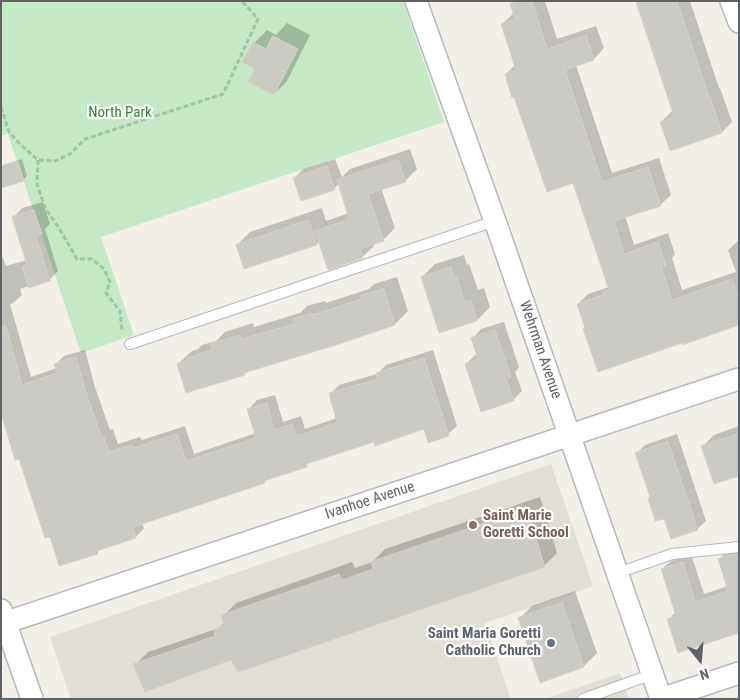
<!DOCTYPE html>
<style>
body{margin:0}
#map{position:relative;width:740px;height:700px;overflow:hidden;background:#f1efe8;font-family:"Roboto Condensed",sans-serif}
canvas{display:block}
.frame{position:absolute;inset:0;border:2px solid #5f6368;pointer-events:none}
.north{position:absolute;left:675px;top:635px;width:50px;height:50px;-webkit-text-stroke:4px #fff;paint-order:stroke;rotate:163deg;font-size:14px;font-weight:700;line-height:20px;text-align:center;color:#5f6368}
.north::after{content:'';display:block;margin:auto;width:18px;height:22px;background:#5f6368;clip-path:polygon(50% 0,100% 100%,50% 72%,0 100%)}
</style>
<div id="map">
<canvas width="740" height="700"></canvas>
<div class="frame"></div>
<div class="north">N</div>
</div>
<script>
const ctx = document.querySelector('canvas').getContext('2d');
ctx.lineJoin = 'round';
function paint(path, color) { ctx.fillStyle = color; ctx.fill(path, 'evenodd'); }
function stroke(path, color, width, dash) { ctx.strokeStyle = color; ctx.lineWidth = width; ctx.lineCap = dash ? 'butt' : 'round'; ctx.setLineDash(dash || []); ctx.stroke(path); }
function drawText(font, color, halo, rows, align = 'center') {
  ctx.font = font + ' "Roboto Condensed",sans-serif'; ctx.lineWidth = 4.5; ctx.setLineDash([]); ctx.textBaseline = 'middle'; ctx.strokeStyle = halo; ctx.fillStyle = color; for (const [text, x, y, turn = 0] of rows) {
    ctx.save(); ctx.translate(x, y); ctx.rotate((+turn || 0) * Math.PI / 180); ctx.textAlign = isNaN(turn) ? turn : align; if (halo) ctx.strokeText(text, 0, 0); ctx.fillText(text, 0, 0); ctx.restore();
  }
}
paint(new Path2D(`
 M551,464L593,586L485,623L511,699H71L50,637Z
 M620,673L629,699H545Z`), '#e1ded6');
paint(new Path2D(`
 M1,1H403L444,122L101,237L134,335L81,353L8,134L1,136Z`), '#c5e8c5');
paint(new Path2D(`
 M515,1H545L557,39L596,26L604,48L594,59L576,65L612,173L659,158L671,195L660,205L625,216L634,245L668,233L675,254L672,258L682,290L736,272L728,250L739,240V324L586,328L578,304L588,294L609,287L574,181L506,74L515,65L502,24L514,13L511,5Z
 M637,1H690L719,88H720L732,122L722,132L661,122L671,112L674,111Z
 M287,23L310,35L287,81L274,94L254,43L267,30L276,35Z
 M410,149L417,169L405,181L381,188L395,228L383,240L373,243L374,246L362,257L320,241L317,244L237,245L250,232L322,208L326,221L349,213L339,183L334,189L295,178L303,169L335,159L342,177L350,169Z
 M22,159L27,176L23,180L1,175V167L3,165Z
 M43,202L50,224L45,229L58,271L49,280L20,289L22,295L13,303L10,304L31,377L57,368L56,364L64,356L85,350L95,387L110,430L113,429L118,444L140,437L142,440L185,426L194,454L256,433L249,409L257,400L275,395L283,422L301,416L305,429L337,418L330,394L339,385L377,374L386,365L433,350L457,426L448,434L425,428L375,440L311,461L306,466L267,479L264,482L142,523L144,528L136,537L102,548L97,552L51,535L1,410V253L6,266L27,260L14,217L22,208Z
 M464,255L467,265L469,264L478,290L484,288L490,307L477,320L422,277L435,264Z
 M397,277L408,311L395,324L338,343L248,370L244,374L178,364L192,351L198,349L202,345L216,341L225,332L253,323L254,327L300,313L307,306L325,301L326,303L369,289L374,284Z
 M504,322L519,367L515,372L522,391L513,400L466,364L475,355L478,354L473,338L481,329Z
 M739,426V475L703,446L714,435Z
 M677,434L706,521L697,529L665,517L651,497L636,454L645,445Z
 M540,497L557,553L544,566L231,659L135,665L148,652L219,628L224,622L223,616L236,603L352,562L355,568L372,562L385,549Z
 M739,547V631L669,619L676,612L662,569L671,561L691,554L704,594L728,586L719,559L728,551Z
 M575,591L597,653L584,666L519,619L532,606Z`), '#0003');
const building = new Path2D(`
 M520,1H532L547,49L586,35L594,60L565,70L602,182L648,167L661,206L614,221L624,254L658,242L666,265L661,267L672,300L732,279L739,298V325L682,345V343L598,372L583,329L585,328L577,304L603,295L602,292L609,290L573,183L547,192L514,97L512,98L505,74L516,70L501,24L515,19L510,4Z
 M636,1H677L709,97H710L722,133L670,151L660,122L674,117Z
 M273,36L298,49L274,95L248,82L255,69L242,62L253,42L266,49Z
 M398,160L406,182L368,194L384,241L360,249L363,258L328,270L315,231L349,219L337,180Z
 M18,162L24,181L1,188V167Z
 M327,166L335,190L301,201L293,178Z
 M34,210L42,234L36,236L50,281L29,288L22,267L27,265L12,217Z
 M309,220L317,245L244,269L236,245Z
 M451,267L454,277L456,276L465,302L471,300L477,321L439,333L421,277Z
 M384,289L395,325L339,344L244,373L245,375L186,393L177,364L188,360L187,358L212,350L210,344L240,335L241,339L294,324L293,319L312,313L313,315L361,299L360,296Z
 M6,326L22,385L57,373L54,364L76,357L87,396L102,438L104,437L109,452L132,445L133,448L177,434L186,461L256,438L247,409L267,403L274,430L292,424L297,436L337,423L329,393L378,379L376,373L424,358L449,436L428,443L424,429L375,446L374,442L306,464L307,467L264,481L265,483L133,527L136,538L97,551L98,554L59,566L50,537L45,538L19,459L15,460L1,413V327Z
 M495,330L511,377L506,379L514,401L481,412L465,364L478,359L471,338Z
 M739,434V476L714,484L701,446Z
 M668,442L698,530L671,539L664,519L655,521L648,498L650,497L635,453Z
 M527,509L545,567L238,672L231,660L145,692L133,664L215,636L214,630L224,625L221,615L339,574L342,580L373,569L371,562Z
 M736,554L739,562V633L678,653L667,619L676,616L661,569L683,562L695,602L728,591L718,559L730,555Z
 M562,603L584,667L540,683L518,618Z`);
paint(building, '#cccac5');
stroke(building, '#d6d1c6', 1);
const service = new Path2D(`
 M130,344L495,221
 M618,573L672,554L739,547
 M583,699L653,674`);
const minor = new Path2D(`
 M416,1L495,221L661,699L739,673
 M731,1L739,22
 M1,610L32,699
 M1,624L739,379`);
stroke(service, '#b5b8bc', 12);
stroke(minor, '#b5b8bc', 24);
stroke(new Path2D(`
 M1,107L9,132L22,146L38,160L55,161L70,154L85,139L223,94L258,19L242,1
 M38,160L37,184L45,208L59,228L77,259H92L104,269L110,282L106,293L120,311L122,331`), '#9cc7a9', 3, [5, 2.5]);
stroke(service, '#fff', 10);
stroke(minor, '#fff', 21);
for (const [x, y, r, color] of [
 [473,525,5,"#8d6e63"],
 [551,643,5,"#6b7280"]
]) { const dot = new Path2D(); dot.arc(x, y, r, 0, 2 * Math.PI); ctx.fillStyle = color; ctx.fill(dot); stroke(dot, '#fff', 2); }
drawText('15px', '#348238', '#fff', [
 ["North Park",120,113]
]);
drawText('15px', '#5f6368', '#fff', [
 ["Wehrman Avenue",540,350,71],
 ["Ivanhoe Avenue",370,501,-18]
]);
drawText('bold 15px', '#785e54', '#fff', [
 ["Saint Marie",483,516],
 ["Goretti School",483,533]
], 'left');
drawText('bold 15px', '#5b616d', '#fff', [
 ["Saint Maria Goretti",541,634],
 ["Catholic Church",541,651]
], 'right');
</script>
